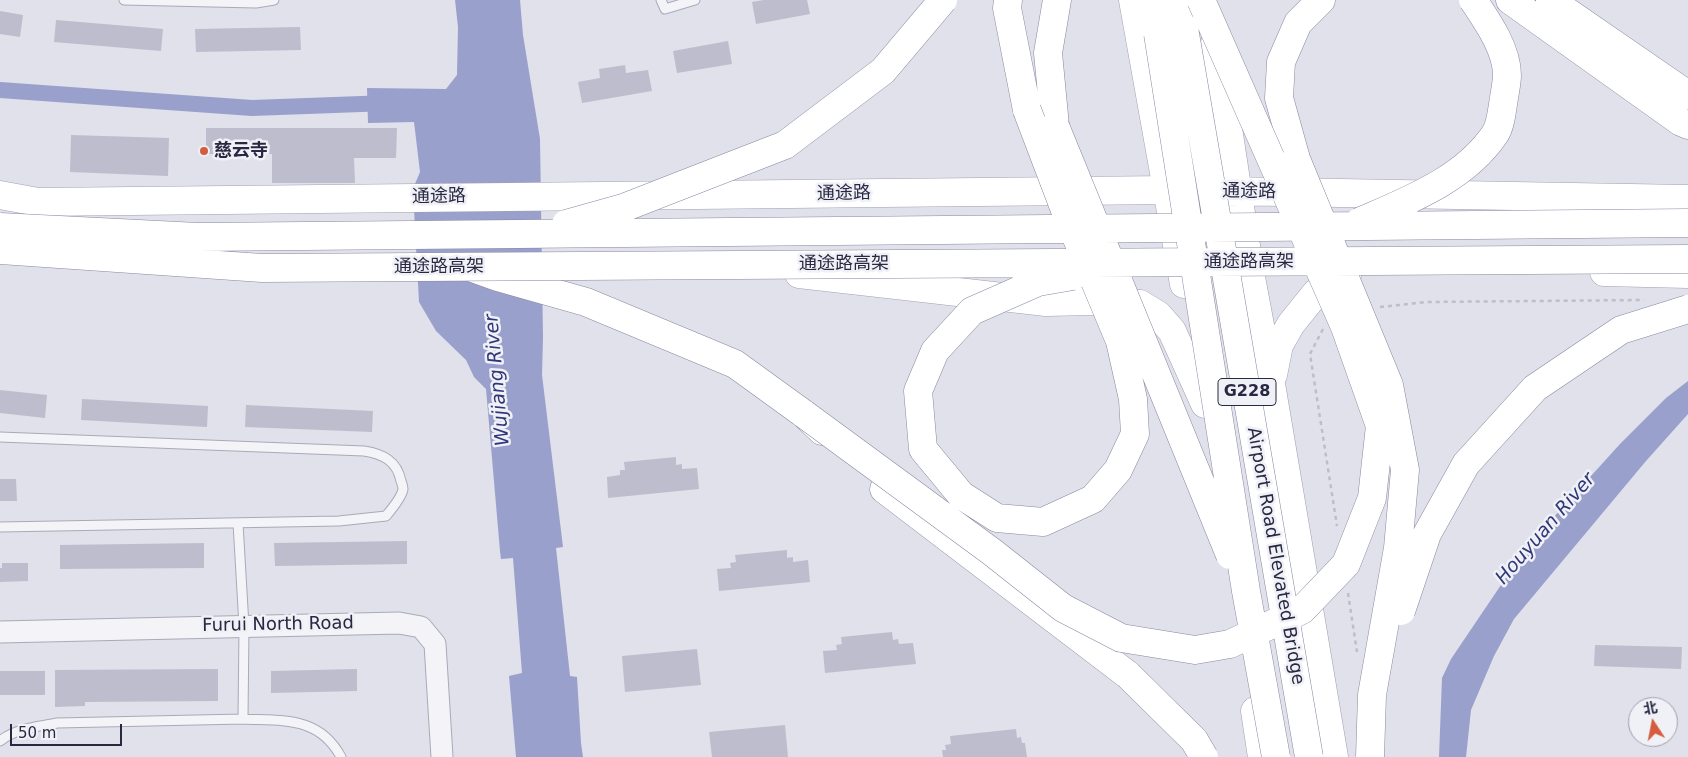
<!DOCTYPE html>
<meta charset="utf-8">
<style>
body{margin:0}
#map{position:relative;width:1688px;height:757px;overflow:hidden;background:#e0e1ea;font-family:"DejaVu Sans","Noto Sans SC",sans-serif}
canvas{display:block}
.north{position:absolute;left:1628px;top:697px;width:50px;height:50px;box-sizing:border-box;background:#f0f0f7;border:1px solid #a0a0af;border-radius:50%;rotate:349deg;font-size:14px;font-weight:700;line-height:20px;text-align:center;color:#282842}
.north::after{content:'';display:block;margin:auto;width:18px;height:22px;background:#d55c3f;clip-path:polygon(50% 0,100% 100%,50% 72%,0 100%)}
.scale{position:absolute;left:10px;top:724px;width:112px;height:22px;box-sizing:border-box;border:2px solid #282842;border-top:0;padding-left:6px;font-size:15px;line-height:18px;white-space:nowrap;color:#282842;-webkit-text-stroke:4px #f0f0f7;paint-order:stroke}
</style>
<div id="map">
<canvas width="1688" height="757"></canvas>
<div class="north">北</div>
<div class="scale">50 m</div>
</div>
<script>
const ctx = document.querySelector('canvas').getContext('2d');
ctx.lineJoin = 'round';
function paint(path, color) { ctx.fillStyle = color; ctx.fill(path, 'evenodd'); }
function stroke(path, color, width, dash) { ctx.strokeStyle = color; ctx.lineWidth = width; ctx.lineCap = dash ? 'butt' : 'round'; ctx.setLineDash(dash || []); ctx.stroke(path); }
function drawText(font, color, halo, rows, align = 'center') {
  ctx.font = font + ' "DejaVu Sans","Noto Sans SC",sans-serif'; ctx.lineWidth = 5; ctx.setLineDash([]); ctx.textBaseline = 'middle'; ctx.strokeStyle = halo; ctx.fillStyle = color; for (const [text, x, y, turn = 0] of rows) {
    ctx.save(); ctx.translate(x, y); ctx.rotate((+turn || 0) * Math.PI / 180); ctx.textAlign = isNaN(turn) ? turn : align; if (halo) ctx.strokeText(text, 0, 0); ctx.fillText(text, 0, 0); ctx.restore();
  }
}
paint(new Path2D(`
 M455,0H520L523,35L540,139L543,337L542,375L563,547L556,548L570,676L577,677L581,743L583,757H516L509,676L522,673L513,558L501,559L500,551L486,389L474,377L466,360L436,331L419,302L414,209L415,184L420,172L414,122L368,123L367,88L446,89L457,75L458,27Z
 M1688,381V414L1646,461L1514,619L1494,656L1471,710L1466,757H1439L1442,678L1451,659L1505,579L1552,519L1620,444L1666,398Z`), '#99a0cc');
stroke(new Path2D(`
 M0,90L252,108L389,103`), '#99a0cc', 16);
paint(new Path2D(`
 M764,0H807L810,14L756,24L752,2Z
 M0,11L23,15L20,37L0,34Z
 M56,20L163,29L161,51L54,42Z
 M300,27L301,50L196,52L195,29Z
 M728,41L732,64L677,73L673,51Z
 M625,65L626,73L648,70L652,91L582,103L578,82L600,78L599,69Z
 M206,128H397L396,158H354L355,183H272V154H206Z
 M71,135L169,138L168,176L70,172Z
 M0,390L47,395L45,418L0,413Z
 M82,399L208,406L207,427L81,420Z
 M246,405L373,411L372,432L245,427Z
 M676,457V465L682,464V469L697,468L699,489L608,498L607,477L620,475V470H625L624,462Z
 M0,479H16L17,501H0Z
 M407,541V564L275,566L274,543Z
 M204,543V568L60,569V545Z
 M787,550V558L793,557V562L808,560L810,582L719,591L717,569L731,568L730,563L736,562L735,555Z
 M2,563H28V581L0,582V568H2Z
 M892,632L893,640L898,639L899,644L913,643L916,664L825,673L823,651L837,650L836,645L842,644L841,637Z
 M1595,645L1682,647L1681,669L1594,666Z
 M697,649L701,685L625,692L622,656Z
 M218,669V701L85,702V706L55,707V670Z
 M357,669V691L271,693V671Z
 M0,671H45V695H0Z
 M785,725L788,757H712L709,732Z
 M1016,729L1017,738L1021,737L1022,743H1025L1027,757H943L942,750H946L945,745L951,744L950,736Z`), '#bdbdcd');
const service = new Path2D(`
 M124,0L256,3L274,0
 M661,0L665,9L695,0
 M0,437L364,451C383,454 397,461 401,481C402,484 403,486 403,489C402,497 391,510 386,516L339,521L0,527
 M238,523L244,626L243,719C283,721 319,716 341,757
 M0,741C16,728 37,727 57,723L243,719`);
const tertiary = new Path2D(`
 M0,632L399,623L421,627L435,644L442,757`);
const primary = new Path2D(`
 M1133,0L1184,284
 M1215,43L1250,272L1271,384L1334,757
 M0,195L38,202L1167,190L1688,199
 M1604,272L1688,274
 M799,274L1046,302L1092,301L1140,304L1158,315L1172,331L1205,404
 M1273,375L1279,345L1291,324L1316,293L1347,276
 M1255,711L1262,757`);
const trunk = new Path2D(`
 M1008,0L1007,8L1027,110
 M1153,0L1158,34
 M1179,0L1184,28
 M1510,0L1681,122L1688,125
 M1550,0L1688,95
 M1055,126L1048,53L1057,0
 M1296,159L1279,98L1281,62L1298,23L1321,0
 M473,268L498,277L586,302L735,364L804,414L822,431
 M884,489L1128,675`);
stroke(service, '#a9aab8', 11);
stroke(tertiary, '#a9aab8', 23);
stroke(primary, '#9fa0b6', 29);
stroke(trunk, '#8788a1', 29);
stroke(new Path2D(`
 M1380,307L1427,302L1644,300
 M1323,329L1310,354L1337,526
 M1348,593L1357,652`), '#bebec9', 2.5, [4, 4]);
stroke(service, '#f3f3f8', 9);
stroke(tertiary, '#f3f3f8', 21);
stroke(primary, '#fff', 28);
stroke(trunk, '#fff', 28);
const trunkBridge = new Path2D(`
 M1184,28L1309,757
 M1158,34L1246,591L1276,757
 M1027,110L1065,210L1120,341L1133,399L1135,434L1118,470L1093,499L1043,522L997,518L961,495L923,449L918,391L935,351L972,311L1038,282L1073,276
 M1055,126L1230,555
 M1296,159L1389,385L1405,470L1398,548L1372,695L1370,757
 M1359,222C1407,201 1464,180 1495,134C1501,125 1502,109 1504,98C1505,91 1507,82 1507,75C1507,49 1487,21 1473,0
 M566,224L623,208L785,145L883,71L943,0
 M0,227L198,237L1688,223
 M0,250L262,268L1688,259
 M804,414L992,552L1063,608L1121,638L1195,650L1230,644L1302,610L1346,564L1372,498L1380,426L1345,327L1201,0
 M1401,611L1427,534L1466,464L1535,388L1621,330L1688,309
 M1128,675L1194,740L1204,757`);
stroke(trunkBridge, '#8788a1', 29, []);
stroke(trunkBridge, '#fff', 28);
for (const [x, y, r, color] of [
 [204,151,5,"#d55c3f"]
]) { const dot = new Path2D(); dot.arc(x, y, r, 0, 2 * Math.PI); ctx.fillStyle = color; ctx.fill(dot); stroke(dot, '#f0f0f7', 2); }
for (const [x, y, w] of [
 [1247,392,58]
]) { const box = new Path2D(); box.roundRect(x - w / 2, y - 13.5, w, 27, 4); ctx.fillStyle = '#f0f0f7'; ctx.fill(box); stroke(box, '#282842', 1); }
drawText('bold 16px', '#282842', null, [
 ["G228",1247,392]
]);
drawText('bold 18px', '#282842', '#f0f0f7', [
 ["慈云寺",214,151]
], 'left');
drawText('18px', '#282842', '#f0f0f7', [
 ["通途路",1249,192,1],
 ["通途路",844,194,-1],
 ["通途路",439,197,-1],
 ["通途路高架",1249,262],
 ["通途路高架",844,264],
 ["通途路高架",439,267],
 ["Airport Road Elevated Bridge",1275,556,80],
 ["Furui North Road",278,625,-1]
]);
drawText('italic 19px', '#2f3778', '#f0f0f7', [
 ["Wujiang River",498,380,-95],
 ["Houyuan River",1546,529,-49]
]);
</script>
